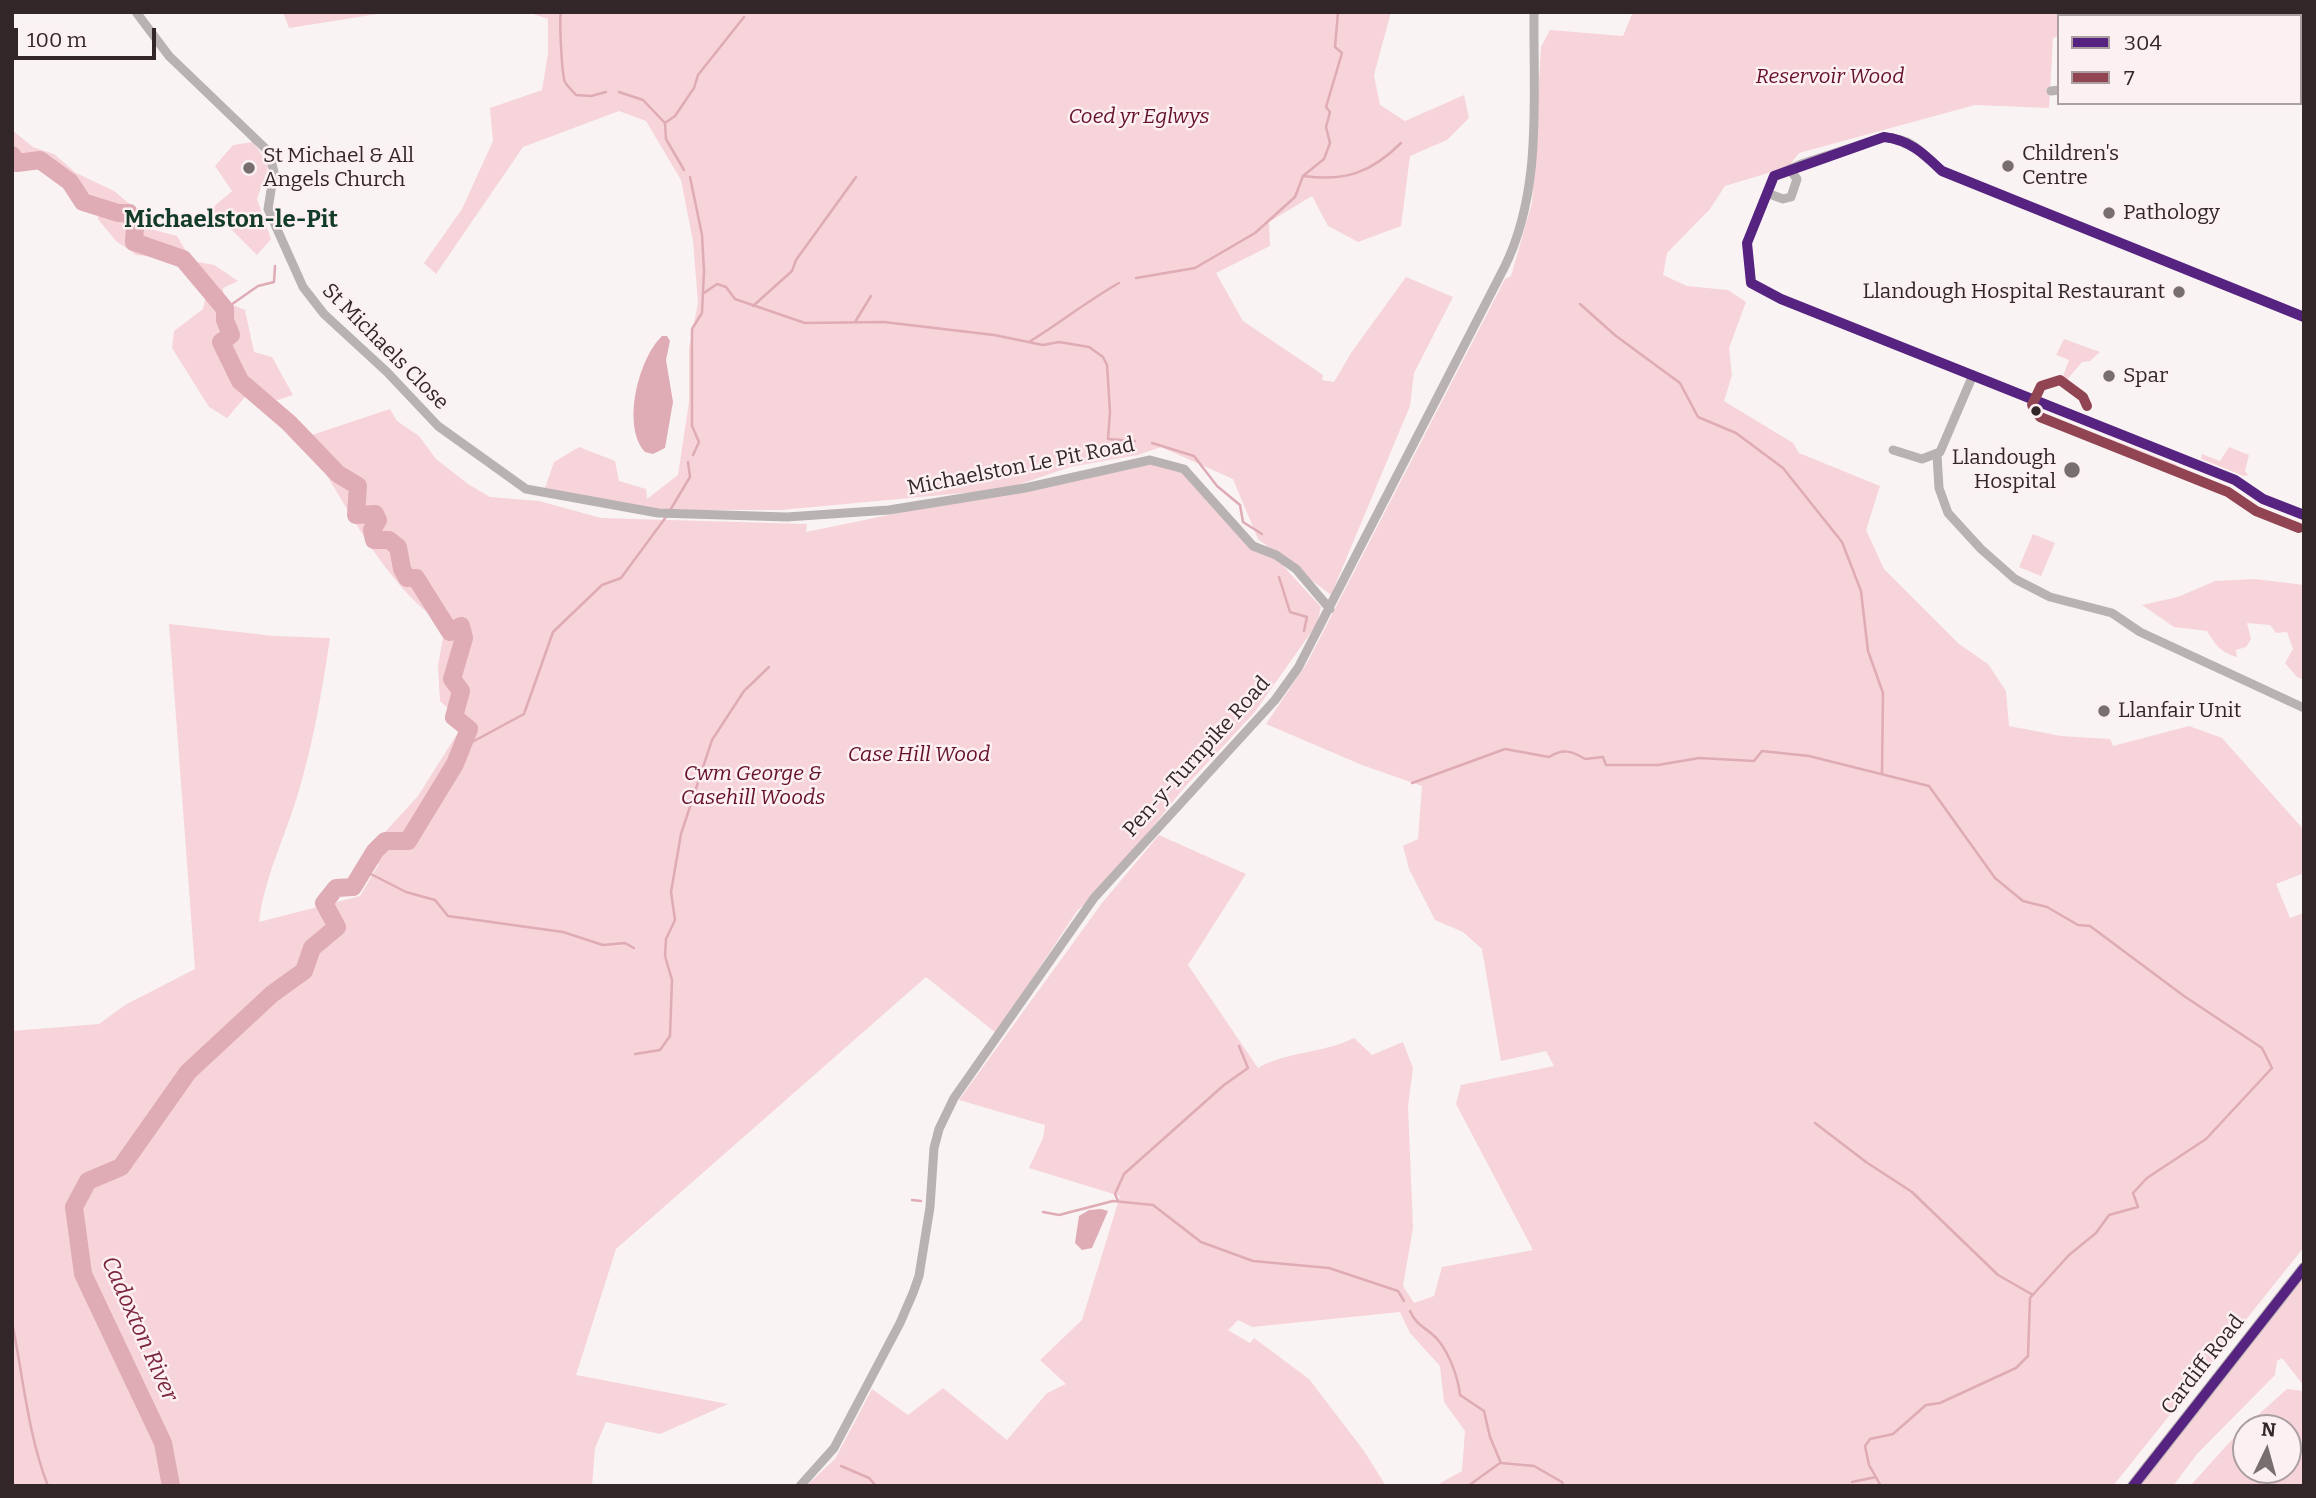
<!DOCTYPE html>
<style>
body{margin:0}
#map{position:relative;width:2316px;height:1498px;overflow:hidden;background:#faf3f4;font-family:Bitter,serif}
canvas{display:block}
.frame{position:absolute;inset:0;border:14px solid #322628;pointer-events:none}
.legend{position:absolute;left:2057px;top:14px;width:245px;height:91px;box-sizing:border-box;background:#fdf0f2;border:2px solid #ac9fa1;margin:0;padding:9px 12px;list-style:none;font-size:21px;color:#322628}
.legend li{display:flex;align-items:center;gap:14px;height:35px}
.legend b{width:35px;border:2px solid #ac9fa1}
.north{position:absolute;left:2232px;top:1414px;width:70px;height:70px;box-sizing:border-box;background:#fdf0f2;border:2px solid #ac9fa1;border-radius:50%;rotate:5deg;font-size:19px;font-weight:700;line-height:28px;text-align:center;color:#322628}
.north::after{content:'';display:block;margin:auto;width:24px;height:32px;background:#786e6f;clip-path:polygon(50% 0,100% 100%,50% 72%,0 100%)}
.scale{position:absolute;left:14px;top:28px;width:142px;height:32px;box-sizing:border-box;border:4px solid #322628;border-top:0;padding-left:9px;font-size:21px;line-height:24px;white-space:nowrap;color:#322628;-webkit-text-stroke:5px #fdf0f2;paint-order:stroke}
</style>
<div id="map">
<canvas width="2316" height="1498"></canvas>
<div class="frame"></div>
<ul class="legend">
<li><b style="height:9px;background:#572381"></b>304</li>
<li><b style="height:9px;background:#914451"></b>7</li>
</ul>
<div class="north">N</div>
<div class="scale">100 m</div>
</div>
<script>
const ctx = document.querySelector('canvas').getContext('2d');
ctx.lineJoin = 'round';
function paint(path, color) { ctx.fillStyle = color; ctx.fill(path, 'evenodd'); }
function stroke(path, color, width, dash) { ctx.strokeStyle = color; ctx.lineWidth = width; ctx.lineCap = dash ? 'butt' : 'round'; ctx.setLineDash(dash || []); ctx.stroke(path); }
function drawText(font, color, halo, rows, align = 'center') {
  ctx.font = font + ' Bitter,serif'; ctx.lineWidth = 5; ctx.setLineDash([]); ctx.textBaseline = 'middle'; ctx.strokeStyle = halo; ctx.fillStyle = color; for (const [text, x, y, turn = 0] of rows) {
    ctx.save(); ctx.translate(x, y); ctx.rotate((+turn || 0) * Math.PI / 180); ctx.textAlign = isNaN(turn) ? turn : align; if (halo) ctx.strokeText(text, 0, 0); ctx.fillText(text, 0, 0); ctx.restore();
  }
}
paint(new Path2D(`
 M283,12H390L289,28Z
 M527,12H1391L1374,75L1380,105L1405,121L1464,95L1469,118L1447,140L1410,156L1401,226L1358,242L1328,226L1312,196L1269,222L1270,246L1216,273L1243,321L1323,375L1322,380L1334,382L1351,353L1406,277L1453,297L1414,373L1410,406L1331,595L1258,539L1233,479L1161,447L1138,455L1070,467L1006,489L781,510H649L604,505L545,488L554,462L579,447L615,461L619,481L646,489L647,499L678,475L689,402V348L698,303L693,241L681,180L646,121L619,111L523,147L436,274L424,263L462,209L493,141L490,108L542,90L548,53V19Z
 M1633,12H2304V22H2300V16H2059V36L2053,38L2049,108L1975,105L1799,153L1788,167L1725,186L1710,209L1667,253L1663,275L1687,286L1728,290L1746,302L1729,348L1732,375L1724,401L1793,443L1799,453L1880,486L1866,530L1884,569L1959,644L1988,664L2006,691L2009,726L2061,736L2110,739L2113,746L2189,726L2222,738L2304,830V873L2276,884L2290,918L2304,913V1247L2113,1486H1435L1462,1471L1465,1431L1444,1402L1440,1366L1410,1333L1400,1312L1252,1327L1238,1320L1228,1330L1250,1343L1254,1338L1309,1379L1364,1451L1386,1486H806L835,1459L872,1389L908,1415L943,1388L1007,1440L1047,1393L1066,1384L1040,1360L1082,1320L1120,1196L1029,1168L1043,1138L1045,1125L959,1100L1102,903L1159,835L1246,874L1188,965L1258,1068C1287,1051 1322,1054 1354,1038L1372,1055L1403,1042L1413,1068L1408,1106L1413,1228L1403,1286L1414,1303L1434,1296L1442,1267L1533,1250L1456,1104L1461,1085L1554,1066L1546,1051L1501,1061L1482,949L1463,932L1435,920L1409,869L1403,846L1418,839L1422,786L1362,765L1266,724L1307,663L1505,279L1511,276L1532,203L1541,47L1550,30L1623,36Z
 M12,130L33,147L54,154L76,173L114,191L131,205L139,226L177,236L192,261L214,265L238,281L223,288L224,301L245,310L254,352L272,357L293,395L278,400L246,396L227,418L209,407L172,348L174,331L203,309L206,296L172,258L136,255L116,241L98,219L97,205L86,193L69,190L33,167L19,170L12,165Z
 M253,142L269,165L257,199L271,239L257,255L211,209L232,191L215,166L233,145Z
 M2064,339L2100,352L2090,361L2082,362L2065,382L2061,381L2069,360L2056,355Z
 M390,409L397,421L419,436L436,459L468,484L490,497L539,501L601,518L807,524L806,532L1146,462L1183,470L1251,547L1274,556L1321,607L1317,624L1254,713L1182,790L1116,874L1077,911L996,1033L926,977L616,1249L576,1375L728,1404L660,1434L606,1422L595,1448L592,1486H12V1031L99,1024L125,1005L195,969L169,624L274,636L330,638C322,692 313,745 297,797C284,839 264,879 259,922L360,896L379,864L365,854L418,796L464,723L440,701L438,666L445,626C379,581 347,502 303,438Z
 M2108,438L2177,465L2183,476L2109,446L2106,444Z
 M2229,447L2249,455L2245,471L2248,475L2244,476L2201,459L2202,454L2220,461Z
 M2033,534L2055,543L2041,576L2019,567Z
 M2255,579L2304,585V680L2297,677L2285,663L2293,649L2287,632L2276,633L2270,625L2247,623L2251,639L2246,647L2236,650L2237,657C2221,653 2215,644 2207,631L2174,627L2142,605L2178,597L2215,581Z
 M2304,1278V1386L2282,1358L2277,1361L2275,1375L2197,1454L2173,1486H2137Z
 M2287,1389L2304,1391V1486H2190L2239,1432ZM2288,1428V1470H2246V1428Z`), '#f6d4d9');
paint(new Path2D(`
 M662,336H667L670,341L666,360L673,402L665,448L653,454L645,452C621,425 639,358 662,336Z
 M1101,1209L1108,1211L1092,1248L1082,1250L1075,1243L1079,1216L1089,1210Z`), '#dfabb4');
stroke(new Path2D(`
 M561,12C559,21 562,76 565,82C567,86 573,91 576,95L591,96L606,92
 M619,92L643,100L665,123L666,139L684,170
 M665,123L675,116L694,88L698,75L744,17
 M1304,176C1345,182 1372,172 1401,143
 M690,177L702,235L704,271L702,313L692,329V426L699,442L693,455
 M1136,278L1195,268L1255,233L1295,197L1303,176L1324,159L1330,143L1326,127L1330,112L1326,107L1342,53L1335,47L1338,12
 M704,293L717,284L726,287L735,299L805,323L884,322L994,335L1043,345L1059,342L1089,347L1103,357L1107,365L1110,412L1108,439L1135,441
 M1580,304L1616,336L1680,383L1698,417L1736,433L1783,468L1842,542L1861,591L1868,651L1883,693L1882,773
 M753,306L792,271L796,260L856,177
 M225,309L258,286L274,282L275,266
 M855,322L871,296
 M1029,342C1060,323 1087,301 1119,283
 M1152,443L1194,456L1217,486L1240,505L1243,522L1262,534
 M669,512L690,477L688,462
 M1279,577L1290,612L1307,617L1304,631
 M461,748L524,714L553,632L602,585L621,578L666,517
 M1412,783L1505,749L1549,757C1563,748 1572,751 1585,759L1603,757L1606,765H1658L1699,758L1754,761L1762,751L1809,756L1929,786L1995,878L2023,901L2047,907L2078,925L2090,926L2184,996L2262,1048L2272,1068L2206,1139L2147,1178L2133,1193L2138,1207L2109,1215L2096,1233L2069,1255L2030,1298L2028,1356L2016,1368L1940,1403L1926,1405L1893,1434L1870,1439L1865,1446L1869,1465L1881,1486
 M363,870L406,892L435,900L448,916L563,932L603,945L625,943L634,948
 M635,1054L660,1050L670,1036L672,980L665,956L666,939L675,920L671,892L681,834L712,740L744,691L769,667
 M1815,1123L1866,1162L1912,1192L1998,1275L2033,1295
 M912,1200L921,1201
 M1118,1201L1115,1194L1124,1174L1224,1085L1248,1068L1239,1046
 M1043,1212L1059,1215L1113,1201L1153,1205L1201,1242L1253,1261L1329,1268L1398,1291L1404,1301
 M1410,1311C1416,1324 1421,1325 1432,1334C1447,1346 1458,1376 1460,1395L1484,1411L1490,1437L1501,1463L1534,1466L1562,1482L1563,1486
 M12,1322C23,1376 28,1435 48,1486
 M841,1466L869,1478L876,1486
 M1852,1482L1876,1477
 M1468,1486L1500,1463`), '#dfabb4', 2.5);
stroke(new Path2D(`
 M12,155L17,163L40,160L70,182L83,202L118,213H129L135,227L134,242L183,259L225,309V320L231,335L221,342L240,381L289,423L338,474L358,486L356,515L375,514L378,520L372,530L374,540H389L398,547L402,569L407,578H416L450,632L461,626L464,638L452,679L461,691L454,717L469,729L455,764L408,841H385L375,851L353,887L336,888L324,903L337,927L312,948L304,971L272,994L188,1072L121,1167L88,1181L74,1207L83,1274L163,1443L171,1486`), '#dfabb4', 18);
stroke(new Path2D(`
 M136,12L169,56L269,152L274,172L268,209L303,287L324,314L387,372L438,426L526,489L658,513L787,517L889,510L1025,488L1150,460L1184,469L1253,546L1276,555L1296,569L1330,609
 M2051,91L2059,90
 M2300,94H2304
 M1767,193L1783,199L1791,197L1797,179L1790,170
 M2304,317L1942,171C1921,152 1914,139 1884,137L1804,163L1774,176L1747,243L1751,283L1781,299L2235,480L2263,499L2304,515
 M1893,450L1922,459L1940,452L1973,375
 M1937,455L1939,488L1948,513L1981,549L2015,579L2050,597L2112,613L2140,632L2304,708
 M800,1486L834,1448L900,1323L913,1293L919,1276L930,1207L934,1148L939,1129L954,1098L1094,898L1275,700L1298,668L1504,268C1543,190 1533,97 1534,12`), '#b8b2b3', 9);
stroke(new Path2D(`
 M2133,1486L2304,1268`), '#bbb5b6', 12);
stroke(new Path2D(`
 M2304,317L1942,171C1924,154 1910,140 1884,137L1774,176L1747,243L1751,283L1781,299L2235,480L2263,499L2304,515
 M2133,1486L2304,1268`), '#572381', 10);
stroke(new Path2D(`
 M2087,406L2083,397L2060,380L2041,386L2032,405L2040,417L2228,492L2256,511L2299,528`), '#914451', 10);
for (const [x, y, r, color] of [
 [2008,166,7,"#786e6f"],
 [249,168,7,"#786e6f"],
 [2109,213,7,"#786e6f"],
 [2179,292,7,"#786e6f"],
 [2109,376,7,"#786e6f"],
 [2036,411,6,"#322628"],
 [2072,470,9,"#786e6f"],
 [2104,711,7,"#786e6f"]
]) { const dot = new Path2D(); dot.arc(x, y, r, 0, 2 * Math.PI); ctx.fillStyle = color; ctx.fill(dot); stroke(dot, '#fdf0f2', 2.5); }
drawText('italic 21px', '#65102a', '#fdf0f2', [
 ["Reservoir Wood",1830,77],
 ["Coed yr Eglwys",1139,117],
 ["Case Hill Wood",919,755],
 ["Cwm George &",753,774],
 ["Casehill Woods",753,798]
]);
drawText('21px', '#322628', '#fdf0f2', [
 ["Children's",2022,154],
 ["Centre",2022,178],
 ["St Michael & All",263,156],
 ["Angels Church",263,180],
 ["Pathology",2123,213],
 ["Llandough Hospital Restaurant",2165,292,"right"],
 ["Spar",2123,376],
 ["Llandough",2056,458,"right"],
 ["Hospital",2056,482,"right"],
 ["Llanfair Unit",2118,711]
], 'left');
drawText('21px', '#322628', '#fdf0f2', [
 ["St Michaels Close",385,347,45],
 ["Michaelston Le Pit Road",1021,467,-11],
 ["Pen-y-Turnpike Road",1197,757,-48],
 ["Cardiff Road",2203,1365,-52]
]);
drawText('italic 23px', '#7b263c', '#fdf0f2', [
 ["Cadoxton River",139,1329,66]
]);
drawText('bold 24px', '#123c28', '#fdf0f2', [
 ["Michaelston-le-Pit",231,220]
]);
</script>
